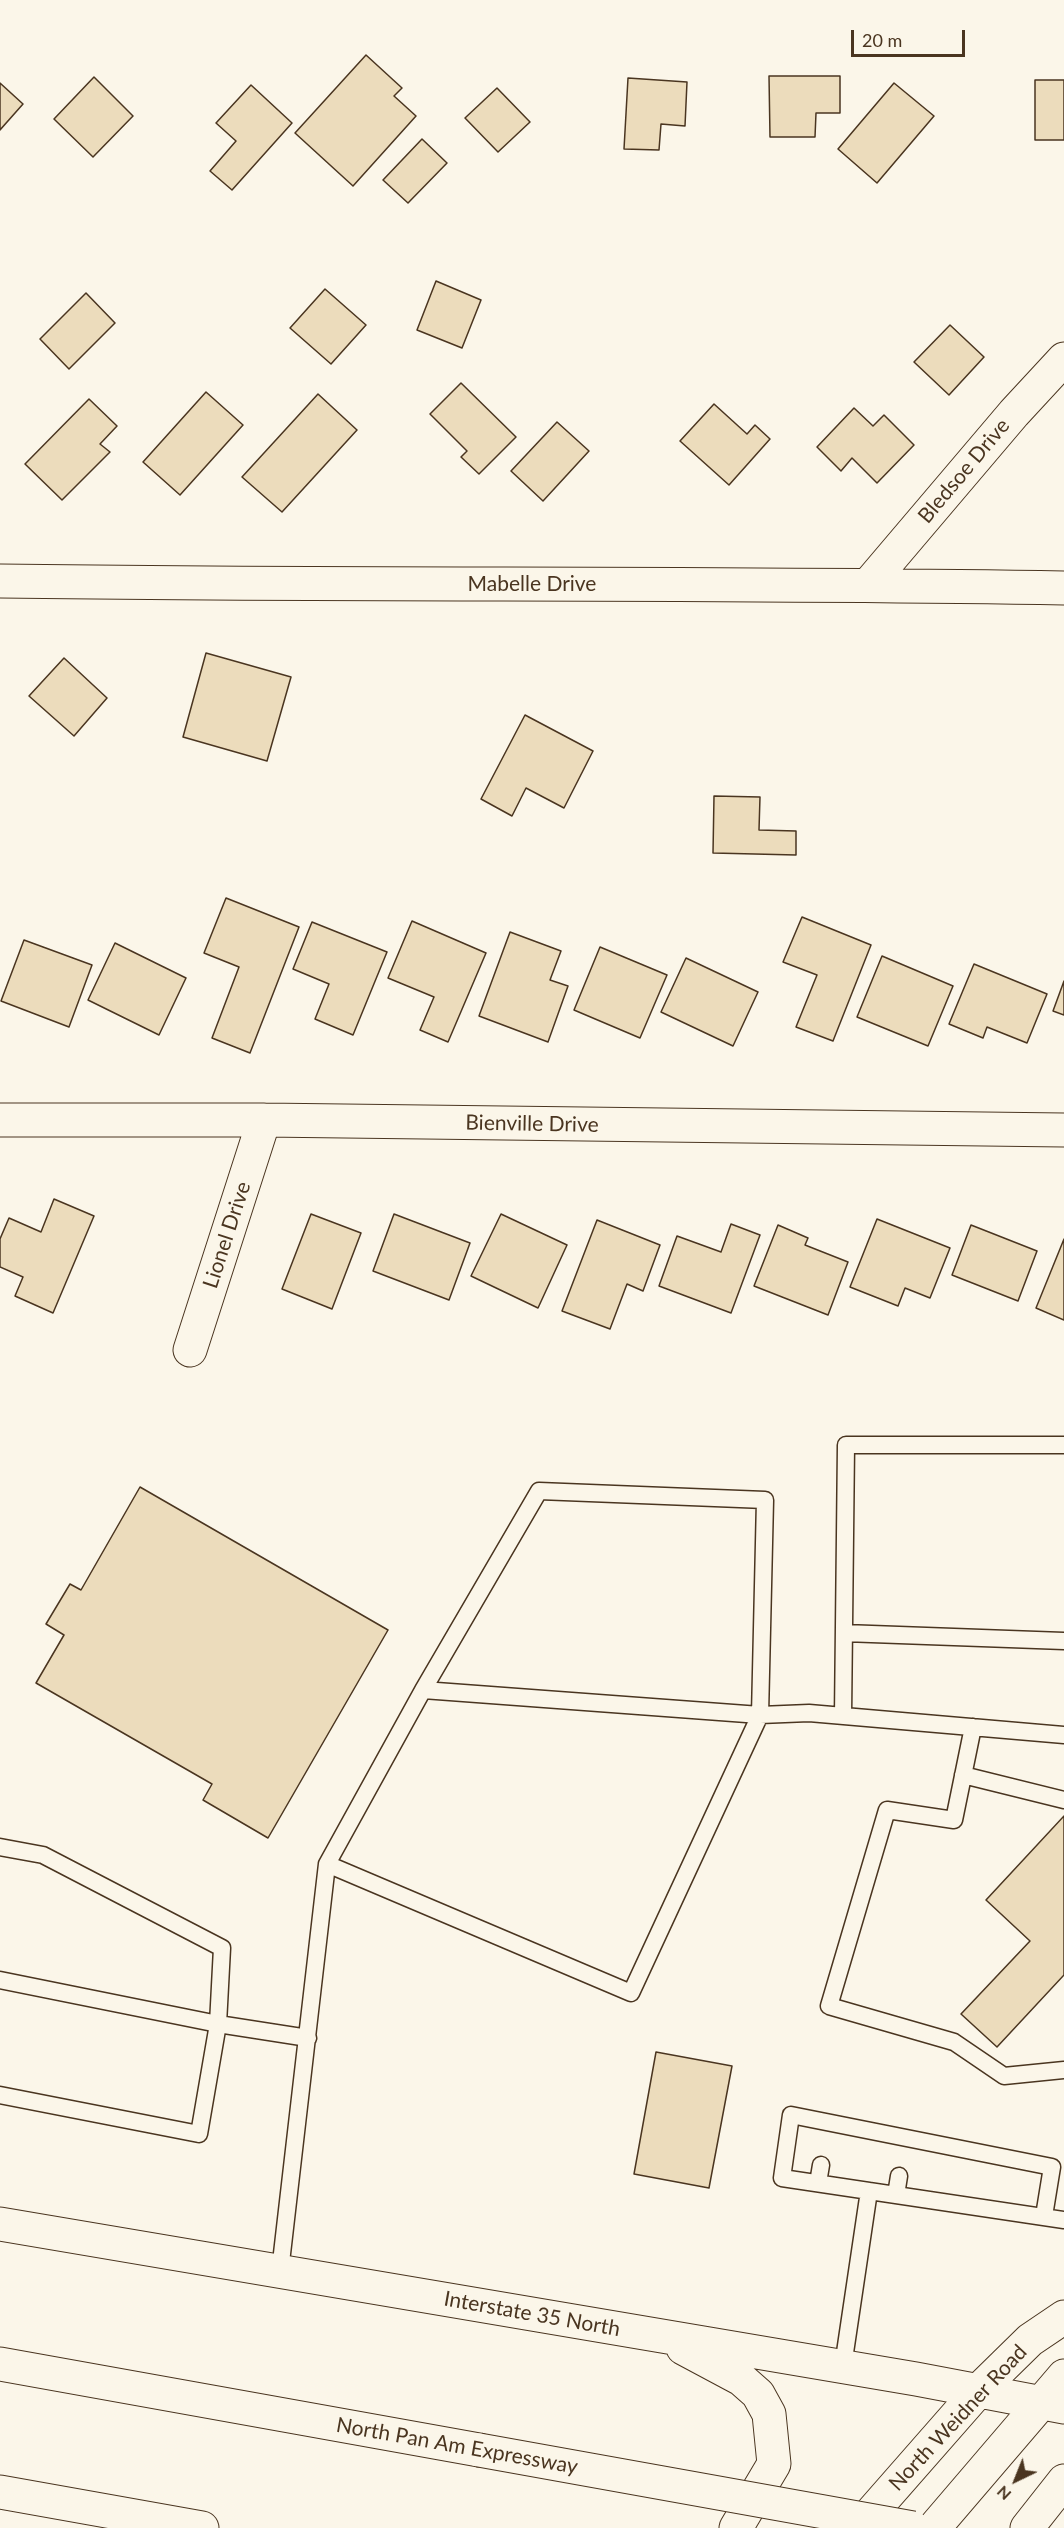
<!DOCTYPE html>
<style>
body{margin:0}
#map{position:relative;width:1064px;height:2528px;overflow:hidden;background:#fbf6e9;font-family:Lato,sans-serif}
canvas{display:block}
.north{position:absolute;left:986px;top:2450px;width:60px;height:60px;-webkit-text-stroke:4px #fbf6e9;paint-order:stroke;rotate:223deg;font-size:16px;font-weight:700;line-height:24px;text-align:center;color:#4a3520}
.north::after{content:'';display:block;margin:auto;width:21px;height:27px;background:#4a3520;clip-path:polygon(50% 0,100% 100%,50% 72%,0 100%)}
.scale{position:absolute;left:851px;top:30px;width:114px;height:27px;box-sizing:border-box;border:3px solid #4a3520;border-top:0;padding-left:8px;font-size:18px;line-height:21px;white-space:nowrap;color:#4a3520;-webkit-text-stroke:4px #fbf6e9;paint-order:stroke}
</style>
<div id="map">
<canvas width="1064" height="2528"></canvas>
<div class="north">N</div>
<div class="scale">20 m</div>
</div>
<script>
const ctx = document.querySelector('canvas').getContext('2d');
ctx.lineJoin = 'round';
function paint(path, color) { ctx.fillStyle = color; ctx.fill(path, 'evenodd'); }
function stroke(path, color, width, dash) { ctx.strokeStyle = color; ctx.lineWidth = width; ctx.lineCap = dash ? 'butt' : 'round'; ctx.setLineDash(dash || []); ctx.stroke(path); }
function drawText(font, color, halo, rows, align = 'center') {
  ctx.font = font + ' Lato,sans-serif'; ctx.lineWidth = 4.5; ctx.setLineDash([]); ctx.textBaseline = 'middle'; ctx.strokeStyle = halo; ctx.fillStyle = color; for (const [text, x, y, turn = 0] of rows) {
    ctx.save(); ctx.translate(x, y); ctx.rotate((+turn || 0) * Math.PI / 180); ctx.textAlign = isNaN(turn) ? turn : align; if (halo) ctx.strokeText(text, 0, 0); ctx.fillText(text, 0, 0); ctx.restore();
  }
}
const building = new Path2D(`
 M366,55L402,88L394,96L416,116L353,186L295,133Z
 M769,76H840V113H816L815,137H770Z
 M94,77L133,116L93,157L54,119Z
 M628,78L687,82L685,126L661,124L659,150L624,149Z
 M1035,80H1064V140H1035Z
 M0,83L23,104L0,130Z
 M894,83L934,116L877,183L838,149Z
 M251,85L292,123L232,190L210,171L236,141L216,123Z
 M497,88L530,122L498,152L465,118Z
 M422,139L447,163L408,203L383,180Z
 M436,281L481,300L462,348L417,330Z
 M325,289L366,325L331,364L290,328Z
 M86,293L115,323L69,369L40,339Z
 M950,325L984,357L949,395L914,362Z
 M461,383L516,437L479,474L461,457L467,451L430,414Z
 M206,392L243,425L180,495L143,462Z
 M318,394L357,430L282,512L242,477Z
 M89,399L117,426L100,444L110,452L62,500L25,464Z
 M714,404L747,434L755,425L770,439L729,485L680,441Z
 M854,408L873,426L884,415L914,445L877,483L852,458L841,471L817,447Z
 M557,422L589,451L543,501L511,471Z
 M206,653L291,677L267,761L183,737Z
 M64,658L107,698L74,736L29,696Z
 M525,715L593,751L564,808L526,788L512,816L481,799Z
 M714,796L760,797L759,830L796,831V855L713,853Z
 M226,898L299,927L250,1053L212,1038L239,967L204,953Z
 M802,917L871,945L833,1041L796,1027L817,975L783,962Z
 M412,921L486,953L448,1042L420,1030L434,997L388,978Z
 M312,922L387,952L353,1035L315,1019L329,984L293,969Z
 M510,932L561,951L550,980L568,986L548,1042L479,1016Z
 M24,940L92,965L69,1027L1,1001Z
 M115,943L186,978L159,1035L88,1000Z
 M600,947L667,975L640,1038L574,1010Z
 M882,956L953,986L928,1046L857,1017Z
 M686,958L758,992L733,1046L661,1012Z
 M974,964L1047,994L1027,1043L987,1027L983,1038L949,1024Z
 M1064,981V1015L1053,1011Z
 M54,1199L94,1216L53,1313L15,1296L23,1277L0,1267V1239L9,1218L41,1232Z
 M311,1214L361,1233L332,1309L282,1289Z
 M394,1214L470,1243L449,1300L373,1271Z
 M501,1214L567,1245L538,1308L471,1276Z
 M877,1219L950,1248L930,1298L905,1288L898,1306L850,1287Z
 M597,1220L660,1245L643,1291L627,1284L610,1329L562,1311Z
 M731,1224L760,1235L731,1313L659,1286L677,1236L721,1252Z
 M778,1225L808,1238L805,1245L848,1262L828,1315L754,1286Z
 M971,1225L1037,1251L1018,1301L952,1275Z
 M1064,1239V1320L1036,1308Z
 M140,1487L388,1630L268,1838L203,1800L212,1784L36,1683L64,1635L46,1624L70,1584L81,1590Z
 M1064,1816V1975L997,2047L961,2014L1030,1941L986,1900Z
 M656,2052L732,2066L709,2188L634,2174Z`);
paint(building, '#ecdcbc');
stroke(building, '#4a3520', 1.5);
const service = new Path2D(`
 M844,1633L1064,1641
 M843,1716L846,1445H1064
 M973,1727L954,1820L887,1810L829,2006L954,2042L1004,2076L1064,2070
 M963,1775L1064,1800
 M0,1847L43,1855L222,1948L218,2024L199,2134L0,2095
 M327,1864L631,1993L760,1715L765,1500L539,1491L423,1690
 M0,1980L218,2024L308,2038
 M818,2183L821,2165
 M896,2195L899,2176
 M1044,2216L1052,2167L791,2115L782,2178L1064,2220
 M280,2271L327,1864L423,1690L760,1715L809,1713L1064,1735
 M843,2366L869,2191`);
const minor = new Path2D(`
 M0,581C355,586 709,582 1064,588
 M868,585L1014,413L1064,359
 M0,1120H264L1064,1130
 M190,1350L264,1120`);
const secondary = new Path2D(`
 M0,2224L916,2379L1064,2407
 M683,2348L741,2379L758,2394L769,2414L774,2464L736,2528
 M858,2528L979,2390L1030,2340L1064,2317
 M934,2528L1064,2376
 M1027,2528L1064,2481`);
const motorway = new Path2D(`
 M0,2364L479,2450
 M0,2492L202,2528`);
stroke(service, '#4a3520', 19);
stroke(minor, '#4a3520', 35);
stroke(secondary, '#4a3520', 35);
stroke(motorway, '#4a3520', 35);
stroke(service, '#fbf6e9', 16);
stroke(minor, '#fbf6e9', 33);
stroke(secondary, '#fbf6e9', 33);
stroke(motorway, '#fbf6e9', 33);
const motorwayBridge = new Path2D(`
 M479,2450L913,2528`);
stroke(motorwayBridge, '#4a3520', 35, []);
stroke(motorwayBridge, '#fbf6e9', 33);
drawText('21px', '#4a3520', '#fbf6e9', [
 ["Bledsoe Drive",964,471,-50],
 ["Mabelle Drive",532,584],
 ["Bienville Drive",532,1124,1],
 ["Lionel Drive",227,1235,-72],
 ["Interstate 35 North",532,2314,10],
 ["North Weidner Road",958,2418,-47],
 ["North Pan Am Expressway",457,2446,10]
]);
</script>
